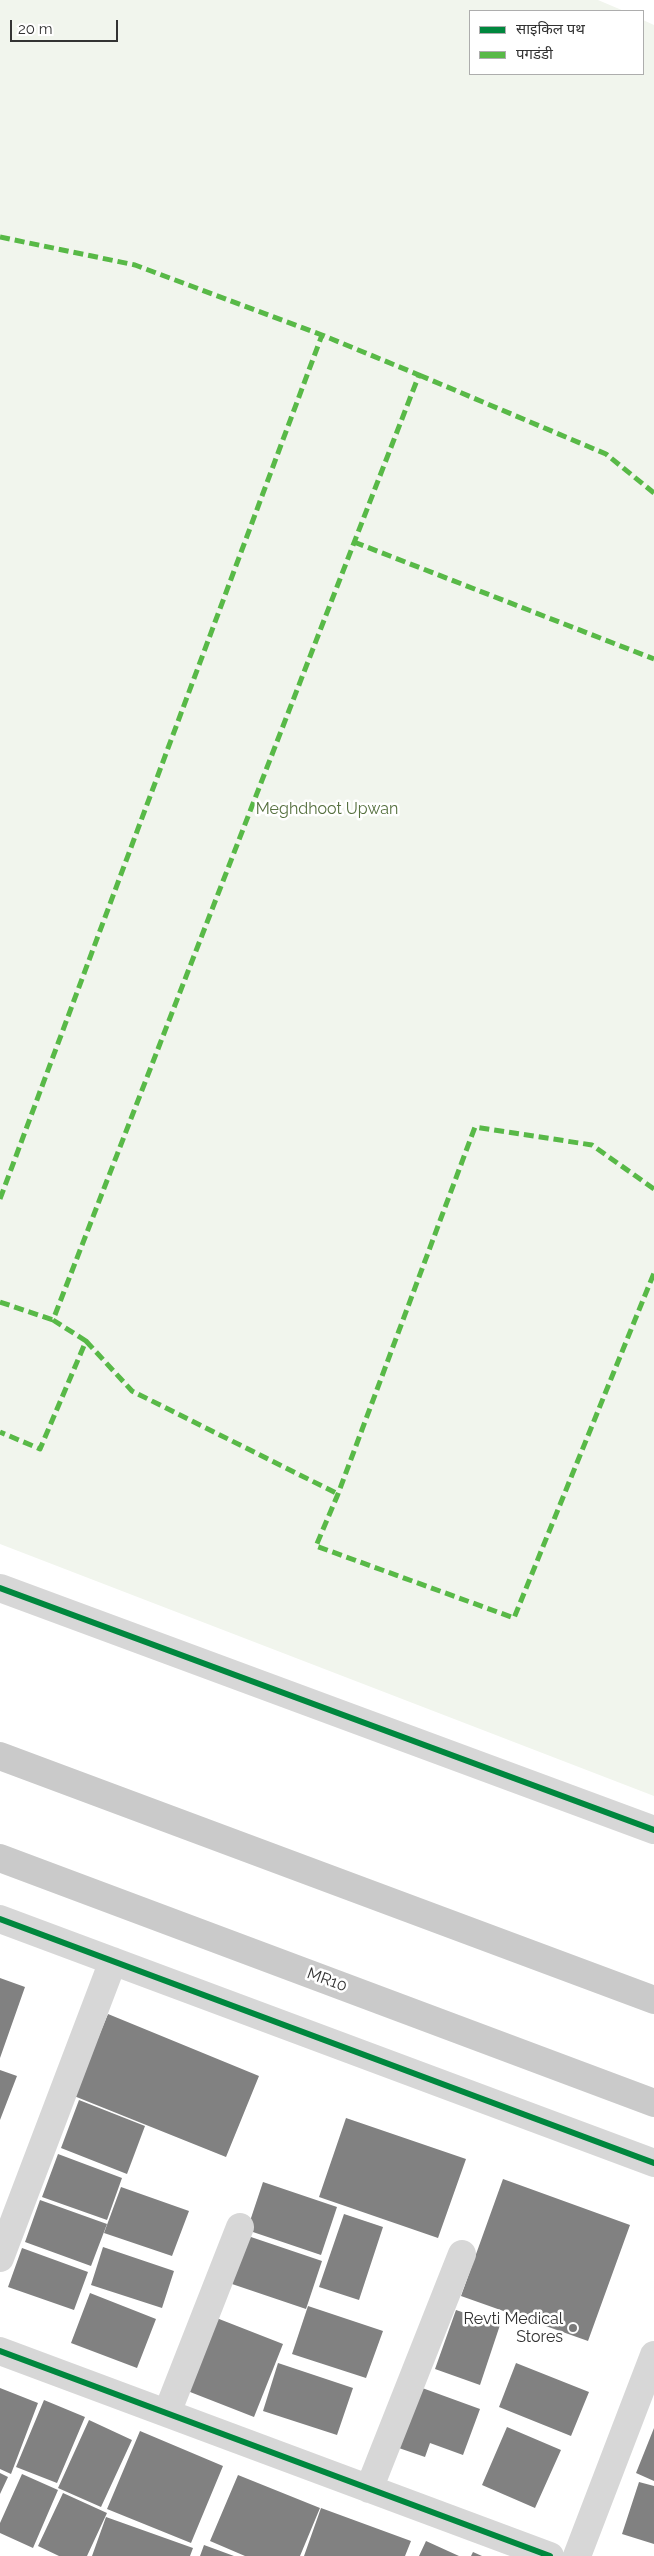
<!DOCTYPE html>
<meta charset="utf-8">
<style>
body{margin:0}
#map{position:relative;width:654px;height:2556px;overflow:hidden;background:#fff;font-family:Raleway,"Noto Sans Devanagari",sans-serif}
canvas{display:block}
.legend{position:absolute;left:469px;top:10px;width:175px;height:65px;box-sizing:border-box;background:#fff;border:1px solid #adadad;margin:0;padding:6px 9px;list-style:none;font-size:15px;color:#333}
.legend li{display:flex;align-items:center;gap:10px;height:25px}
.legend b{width:25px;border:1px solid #adadad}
.scale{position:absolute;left:10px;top:20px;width:108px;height:22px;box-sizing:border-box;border:2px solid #333;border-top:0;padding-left:6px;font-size:15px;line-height:18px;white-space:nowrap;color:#333;-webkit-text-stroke:4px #fff;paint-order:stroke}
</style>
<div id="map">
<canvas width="654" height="2556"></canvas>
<ul class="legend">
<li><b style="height:6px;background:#00873e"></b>साइकिल पथ</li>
<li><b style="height:6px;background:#58b947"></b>पगडंडी</li>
</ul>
<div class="scale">20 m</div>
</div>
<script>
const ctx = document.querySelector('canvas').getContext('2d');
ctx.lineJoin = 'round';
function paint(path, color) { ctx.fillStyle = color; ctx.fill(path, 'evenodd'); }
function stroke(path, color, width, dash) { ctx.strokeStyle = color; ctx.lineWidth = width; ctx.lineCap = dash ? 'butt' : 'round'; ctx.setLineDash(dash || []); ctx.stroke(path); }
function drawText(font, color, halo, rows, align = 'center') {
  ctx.font = font + ' Raleway,sans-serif'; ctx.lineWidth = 5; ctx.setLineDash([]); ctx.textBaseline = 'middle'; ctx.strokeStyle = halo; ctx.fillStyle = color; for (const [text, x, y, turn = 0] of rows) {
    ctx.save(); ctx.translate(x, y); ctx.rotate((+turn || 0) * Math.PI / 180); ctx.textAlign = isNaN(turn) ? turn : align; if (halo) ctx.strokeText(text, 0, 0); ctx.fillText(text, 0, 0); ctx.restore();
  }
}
paint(new Path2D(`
 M0,0H598L624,11H470V74H643V20L654,25V1796L0,1544Z`), '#f1f5ed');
paint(new Path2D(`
 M0,1978L25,1987L0,2058Z
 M108,2014L259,2076L226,2157L74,2096Z
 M0,2070L17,2076L0,2120Z
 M79,2100L145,2126L127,2174L61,2148Z
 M346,2118L466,2159L438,2238L319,2197Z
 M58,2154L122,2178L107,2220L42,2197Z
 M503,2179L630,2225L588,2341L461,2296Z
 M263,2182L337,2207L321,2255L247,2230Z
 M121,2187L189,2211L172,2256L104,2233Z
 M40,2200L107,2224L91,2266L25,2242Z
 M344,2214L383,2227L359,2300L319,2287Z
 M248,2236L322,2261L306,2309L232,2284Z
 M103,2247L174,2271L162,2308L91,2285Z
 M22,2248L88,2272L74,2310L8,2287Z
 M90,2293L156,2319L137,2368L71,2343Z
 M308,2306L383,2331L366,2378L292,2354Z
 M456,2310L500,2325L480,2385L435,2369Z
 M214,2317L283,2344L254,2417L185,2390Z
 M278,2363L353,2388L337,2435L263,2411Z
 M516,2363L589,2392L571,2436L499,2407Z
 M414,2385L480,2409L463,2455L430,2443L425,2457L393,2446Z
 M0,2388L38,2403L11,2474L0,2469Z
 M44,2400L85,2417L57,2483L16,2467Z
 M89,2420L132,2440L101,2507L58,2488Z
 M507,2427L561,2450L535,2508L482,2485Z
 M654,2428V2481L636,2473Z
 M140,2431L223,2466L191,2543L107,2509Z
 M0,2473L8,2477L0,2494Z
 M22,2474L58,2490L33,2548L0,2533V2523Z
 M238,2475L320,2508L300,2556H245L210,2541Z
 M639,2482L654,2486V2544L622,2534Z
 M63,2493L107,2513L87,2556H59L38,2546Z
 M321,2508L411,2541L405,2556H304Z
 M106,2517L193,2548L190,2556H92Z
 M426,2541L459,2556H419Z
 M204,2545L234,2556H200Z
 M473,2552L482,2556H471Z`), '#818181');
stroke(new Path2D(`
 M0,1588L654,1830
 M0,1919L654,2163
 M0,2258L113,1961
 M0,2351L550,2556
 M167,2413L240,2227
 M369,2489L462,2254
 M577,2556L654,2355`), '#d7d7d7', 28);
stroke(new Path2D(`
 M0,1756L654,2000
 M0,1858L654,2103`), '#cacaca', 28);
stroke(new Path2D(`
 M0,237L135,265L322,335
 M419,375L606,454L654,493
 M354,542L654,659
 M654,1189L592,1145L475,1127L338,1494L316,1546L514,1618L654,1273
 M0,1199L322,335L419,375L53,1320L86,1341L40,1449L0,1432
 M0,1302L53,1320
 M86,1341L132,1391L338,1494`), '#58b947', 5, [10, 5]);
stroke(new Path2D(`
 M0,1588L654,1830
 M0,1919L654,2163
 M0,2351L550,2556`), '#00873e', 6);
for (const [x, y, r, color] of [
 [573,2328,5,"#7a7a7a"]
]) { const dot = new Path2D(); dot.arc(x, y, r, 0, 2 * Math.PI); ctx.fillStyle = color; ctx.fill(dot); stroke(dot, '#fff', 2); }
drawText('16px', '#56703f', '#fff', [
 ["Meghdhoot Upwan",327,809]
]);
drawText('16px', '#333', '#fff', [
 ["MR10",327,1980,20]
]);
drawText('16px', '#333', '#fff', [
 ["Revti Medical",563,2319],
 ["Stores",563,2337]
], 'right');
</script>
